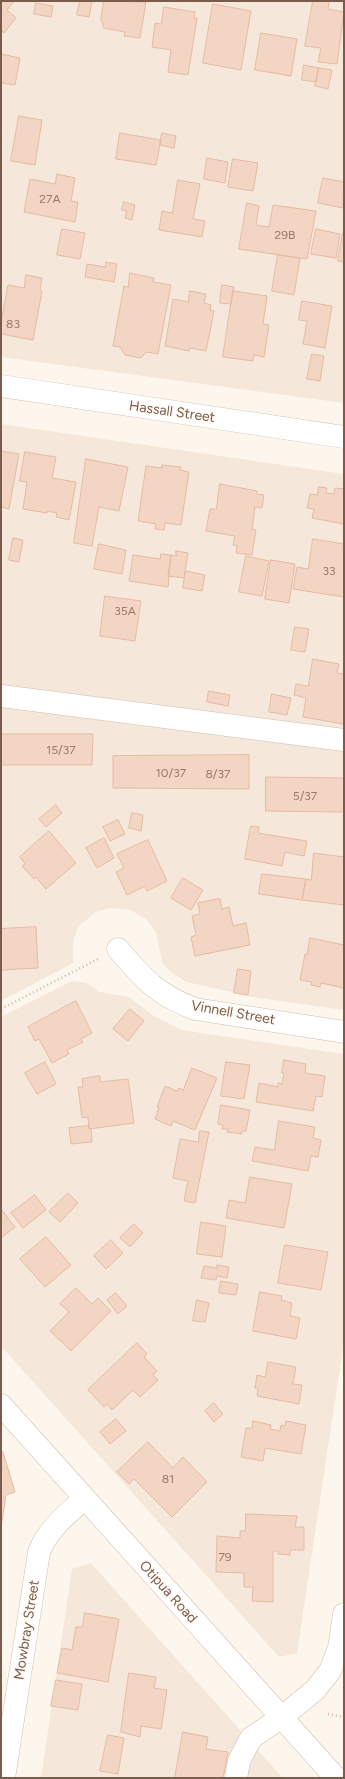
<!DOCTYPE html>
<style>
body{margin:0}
#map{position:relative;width:345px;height:1779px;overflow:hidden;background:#fdf6ec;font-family:Figtree,sans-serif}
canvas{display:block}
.frame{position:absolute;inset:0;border:2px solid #7a5c4d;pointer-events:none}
</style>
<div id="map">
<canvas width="345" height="1779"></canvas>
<div class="frame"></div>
</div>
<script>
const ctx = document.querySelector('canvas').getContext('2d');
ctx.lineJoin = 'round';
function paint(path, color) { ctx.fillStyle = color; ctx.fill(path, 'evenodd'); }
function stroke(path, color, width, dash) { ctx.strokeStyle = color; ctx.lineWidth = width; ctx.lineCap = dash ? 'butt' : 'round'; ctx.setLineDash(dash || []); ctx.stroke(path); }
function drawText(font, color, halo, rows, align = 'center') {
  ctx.font = font + ' Figtree,sans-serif'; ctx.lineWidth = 3; ctx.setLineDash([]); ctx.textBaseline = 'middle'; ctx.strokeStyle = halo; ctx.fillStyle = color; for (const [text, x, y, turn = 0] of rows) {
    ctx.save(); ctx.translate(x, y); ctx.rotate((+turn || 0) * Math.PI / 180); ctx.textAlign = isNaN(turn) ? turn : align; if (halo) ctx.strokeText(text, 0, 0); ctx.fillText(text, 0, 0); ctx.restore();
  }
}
paint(new Path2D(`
 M1,1H344V403L1,357Z
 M1,424L344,474V1010L252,997L187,982L172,973L162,963L156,932L146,919L130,910L110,908L96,912L79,926L73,941V963L1,1001Z
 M72,981L86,983L100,992L129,997L154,1016L181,1030L344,1054V1341L297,1653L279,1657L1,1346V1017Z
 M91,1563L283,1778H41L72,1569Z`), '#f5e8da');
const building = new Path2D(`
 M1,1H14L7,10L16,18L4,33L1,30Z
 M80,1H92L89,17L77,15Z
 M104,1L146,2L140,38L124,36L125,32L104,28L101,19Z
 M313,1H329L328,9L344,12L337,64L318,62L321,48L305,46Z
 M36,3L53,6L51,17L34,14Z
 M213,4L251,11L241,70L203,63Z
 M164,7L195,12L194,18H197L188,75L168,72L171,50L152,47L155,23L161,24Z
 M261,33L297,39L291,76L255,70Z
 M1,54L20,58L15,85L1,83Z
 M304,65L319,68L316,82L302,80Z
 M319,68L332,70L328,89L315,86Z
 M19,116L42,120L35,165L11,161Z
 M120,133L161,140L156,165L116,159Z
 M162,133L176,136L174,148L160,145Z
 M207,158L228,162L225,183L204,179Z
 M233,159L258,163L253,191L228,187Z
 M57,174L75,178L71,201L78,202L75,222L24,212L30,179L55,184Z
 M323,178L344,182L343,208L318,203Z
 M178,180L200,184L193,219L205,221L202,237L159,230L162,211L172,213Z
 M124,202L135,205L132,220L125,218L127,211L122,210Z
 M247,203L259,206L256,225L269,227L273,205L316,211L307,259L239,249Z
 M62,229L85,233L80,259L57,255Z
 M316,229L340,234L336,258L311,254Z
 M343,233H344V262L338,261Z
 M278,255L300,258L294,295L272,291Z
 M106,262L117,264L114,282L85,277L87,264L105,267Z
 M130,273L154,278L153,282L171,285L158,354L146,352L141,358L125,355L120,347L113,346L124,286L128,287Z
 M26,275L42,278L40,290L42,291L33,340L1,334V322L8,285L24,288Z
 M222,285L234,287L231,304L220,303Z
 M190,291L206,294L204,303L211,305L210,310L214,311L206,351L190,348L189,351L165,346L173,299L188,302Z
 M233,291L267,296L263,324L269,325L264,357L254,355L253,361L223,357Z
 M302,301L332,306L325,348L303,344L307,321L299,320Z
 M312,354L324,356L320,381L307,379Z
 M1,451L19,454L9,509L1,507Z
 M25,452L56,457L52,478L76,482L69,520L56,517L57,513L47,511V513L23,509L27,482L20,481Z
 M86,459L128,467L119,511L99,507L92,546L74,543Z
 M162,465L181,467L180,470L189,472L181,525L165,523L164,530L155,529L156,524L138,521L146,466L162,468Z
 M220,484L257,491V494L264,495L262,508L255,507L252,529L256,530L252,555L236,553L237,546L233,545L235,536L206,531L210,509H216Z
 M319,487L327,488L326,493L334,494L335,488L344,489V524L312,518L314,509L307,508L310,494L317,495Z
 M13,538L23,540L19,562L9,560Z
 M313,539L344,544V597L293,589L297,567L308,569Z
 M99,544L126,550L122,574L94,569Z
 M176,551L188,553L184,578L168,576L171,555L176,556Z
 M161,554L171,555L168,587L129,581L133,555L160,559Z
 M246,556L269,561L262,596L239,592Z
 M271,560L295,564L289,603L265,599Z
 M186,571L205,575L202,591L183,588Z
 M105,596L141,601L135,641L100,636Z
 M295,627L309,629L305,652L291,650Z
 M313,659L339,664L337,673L344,674V724L303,717L306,698L294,695L296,684L308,686Z
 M209,691L230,695L228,706L207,702Z
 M272,694L291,698L287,715L269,712Z
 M1,734H93L92,765H1Z
 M249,755V789L113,788V756Z
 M266,777L344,778V812L266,811Z
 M56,805L62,813L46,827L39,819Z
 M132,813L143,815L141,831L129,828Z
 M118,820L125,834L110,841L103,827Z
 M251,826L259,827L258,833L307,841L304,856L285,852L282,866L245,859Z
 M49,831L76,863L46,889L36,877L34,879L22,866L25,864L20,857Z
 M104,838L114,858L97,868L86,848Z
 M148,840L167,881L147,891L145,886L127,895L116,872L124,868L117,854Z
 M314,853L344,857V905L302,900L306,879L311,880Z
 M262,874L306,879L302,900L259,894Z
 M183,878L203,890L191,910L171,898Z
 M220,899L222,909L229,907L233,926L246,923L250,945L195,956L191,937L196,935L192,916L200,914L198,903Z
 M36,927L38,968L1,970V929Z
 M310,938L344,945V988L321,983L320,987L311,985L312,982L300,980L305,954H307Z
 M238,969L251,971L248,995L234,993Z
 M76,1001L92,1033L81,1039L83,1042L67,1050L69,1054L52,1063L39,1039L35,1041L28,1027Z
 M130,1009L144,1021L128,1041L113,1029Z
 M284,1060L306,1064L305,1073L325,1076L322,1097L316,1096L313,1111L256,1102L259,1083L278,1087V1083L282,1084L284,1073H282Z
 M45,1062L56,1084L37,1094L25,1073Z
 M226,1062L250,1065L244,1099L221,1096Z
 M192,1068L217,1078L195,1130L173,1121L171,1126L155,1119L159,1107H157L165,1086L177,1091L179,1088L183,1090Z
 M100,1076V1082L128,1079L134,1123L89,1129L88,1117L82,1118L78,1087H83L82,1079Z
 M221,1105L250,1110L246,1131H242V1134L227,1132L228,1129H222L223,1125L218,1124Z
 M279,1121L315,1127L313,1138L321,1140L318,1157L311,1156L308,1171L252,1161L255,1147L274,1150Z
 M89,1126V1129L91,1128L92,1142L71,1144L69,1128Z
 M200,1131L209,1132L195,1203L184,1201L188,1181L173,1178L180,1139L198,1142Z
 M250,1177L292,1184L284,1228L226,1218L229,1200L245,1203Z
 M68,1193L78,1203L60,1222L49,1212Z
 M35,1195L46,1210L23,1228L11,1213Z
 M1,1209L15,1227L1,1238Z
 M201,1222L226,1226L222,1257L197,1254Z
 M134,1224L143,1233L130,1247L120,1238Z
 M46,1237L71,1265L45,1287L20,1259Z
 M111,1240L123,1253L106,1269L94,1256Z
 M285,1245L328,1252L321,1290L278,1283Z
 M217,1265L229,1267L227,1278L217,1276L216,1280L201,1278L204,1266L217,1268Z
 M221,1281L238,1284L236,1295L219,1293Z
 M76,1288L92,1304L98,1298L111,1311L71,1351L50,1331L69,1312L60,1304Z
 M260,1292L282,1296L281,1300L292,1303L290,1316L300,1318L296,1339L253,1331Z
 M116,1293L127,1306L118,1314L107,1300Z
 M197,1300L209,1303L205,1322L193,1321Z
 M137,1343L147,1354L144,1357L157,1371L153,1375L158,1380L140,1397L133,1390L112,1410L107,1404L104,1407L88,1390Z
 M268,1362L296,1367L293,1384L302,1385L299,1404L257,1396L258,1389L255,1388L257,1375L265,1377Z
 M214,1403L223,1414L214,1422L205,1411Z
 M116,1419L126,1431L110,1444L100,1432Z
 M253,1421L271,1425L270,1429L280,1431L281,1425L285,1426L286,1421L306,1425L301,1454L265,1448L263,1461L241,1457L246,1428H252Z
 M148,1442L173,1468L183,1457L207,1482L172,1517L134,1479L129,1484L117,1472Z
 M1,1450L3,1452L15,1492L6,1495L1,1528Z
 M246,1514L297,1516L295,1527H304V1550H290V1555L278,1554V1551H273V1602L252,1601L253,1587H244V1573L216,1572L217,1536L240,1538V1531H245Z
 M85,1613L119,1619L108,1682L57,1673L62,1648L72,1650L76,1627H82Z
 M129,1673L156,1677L154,1688L167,1690L161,1729L141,1726L140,1737L121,1732Z
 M56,1680L82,1684L78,1710L51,1706Z
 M183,1732L208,1737L206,1749L228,1752L223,1778H175Z
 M108,1735L124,1738L118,1774L100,1771Z`);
paint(building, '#f3d5c3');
stroke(building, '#e6bba3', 1);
const minor = new Path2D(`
 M1,386L344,437
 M1,696L344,740
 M118,949C144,979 156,994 195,1009L344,1032
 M1,1405L336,1778
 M4,1778L39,1552C48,1529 66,1515 84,1499
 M236,1778L239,1761L251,1738L282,1717L315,1690L330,1671L339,1648L344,1614`);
stroke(minor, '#d1beb0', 23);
stroke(new Path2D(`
 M1,1009L98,959
 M328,1714L344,1717`), '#d9b8a5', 2.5, [1, 3]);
stroke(minor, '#fff', 22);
drawText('12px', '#987a6a', null, [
 ["27A",50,199],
 ["29B",285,235],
 ["83",13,324],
 ["33",329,571],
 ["35A",125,611],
 ["15/37",61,750],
 ["10/37",171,773],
 ["8/37",218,774],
 ["5/37",305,796],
 ["81",168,1479],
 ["79",225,1557]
]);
drawText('14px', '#7a5c4d', '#fffaf3', [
 ["Hassall Street",172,412,8],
 ["Vinnell Street",233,1013,10],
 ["Otipua Road",168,1592,48],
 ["Mowbray Street",27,1630,-81]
]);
</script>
